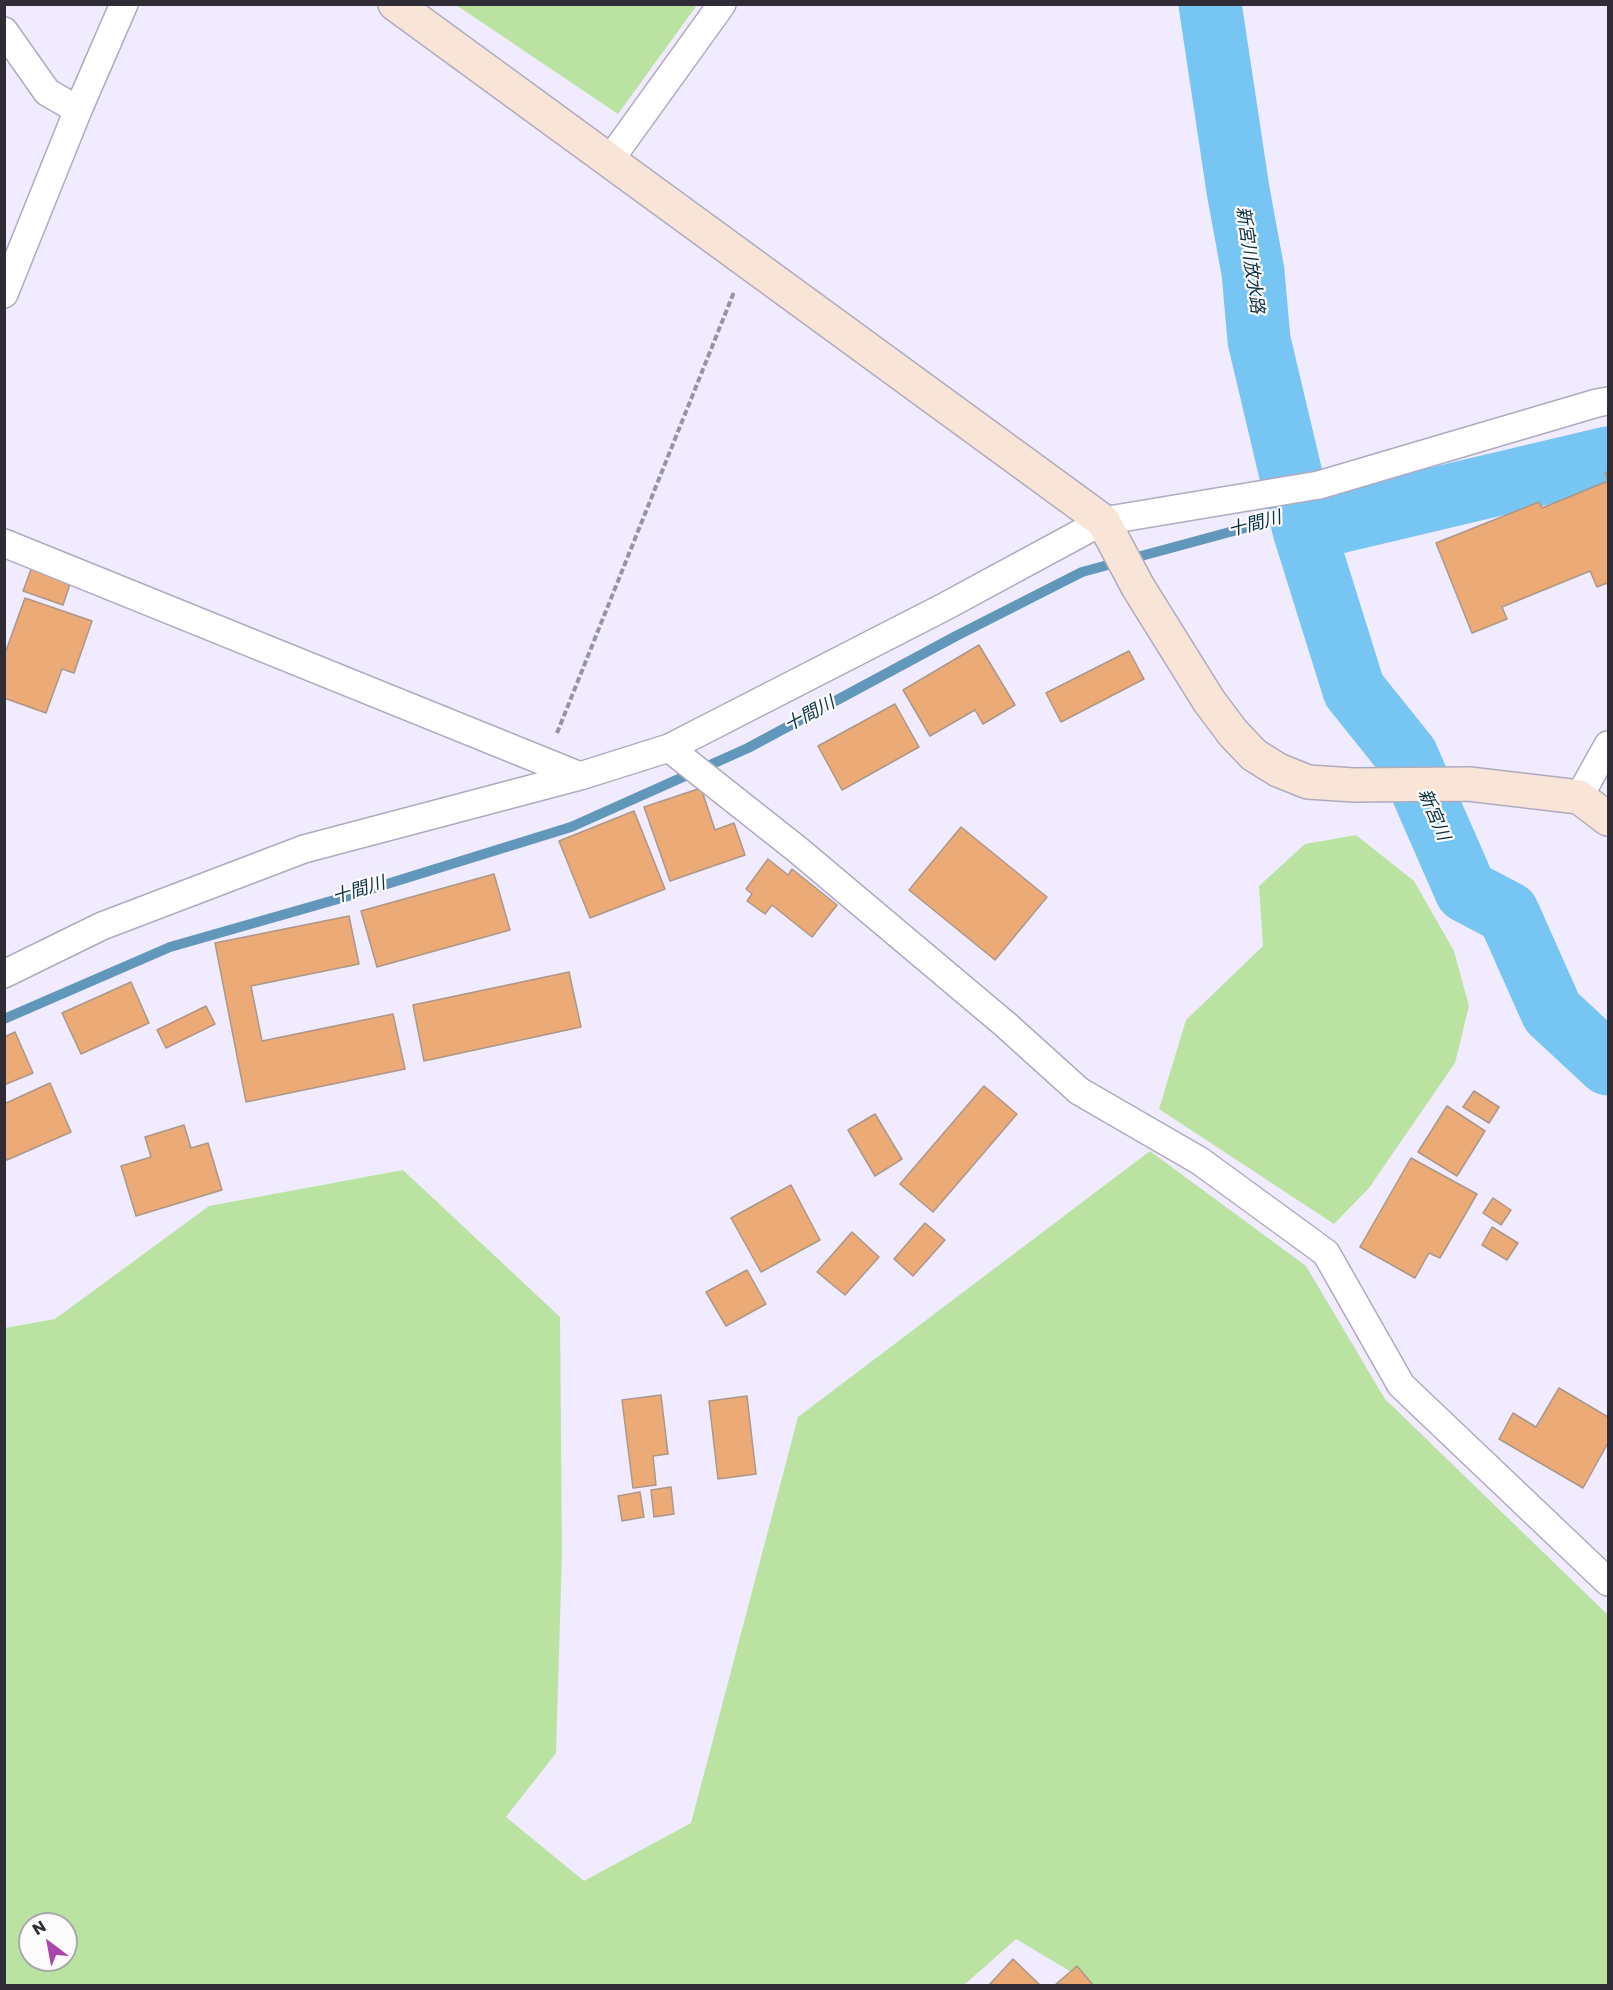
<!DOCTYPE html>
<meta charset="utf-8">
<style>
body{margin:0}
#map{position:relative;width:1613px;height:1990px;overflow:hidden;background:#f0ebfe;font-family:Poppins,sans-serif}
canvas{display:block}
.frame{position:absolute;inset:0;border:6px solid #2f2c35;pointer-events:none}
.north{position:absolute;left:18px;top:1912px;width:60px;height:60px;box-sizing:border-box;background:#fbfbfb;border:2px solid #a9a8ac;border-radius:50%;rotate:328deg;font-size:16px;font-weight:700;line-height:24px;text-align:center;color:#2f2c35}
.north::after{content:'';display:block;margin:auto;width:21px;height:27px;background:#aa46ac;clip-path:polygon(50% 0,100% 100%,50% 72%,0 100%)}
</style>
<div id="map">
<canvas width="1613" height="1990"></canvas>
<div class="frame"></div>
<div class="north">N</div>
</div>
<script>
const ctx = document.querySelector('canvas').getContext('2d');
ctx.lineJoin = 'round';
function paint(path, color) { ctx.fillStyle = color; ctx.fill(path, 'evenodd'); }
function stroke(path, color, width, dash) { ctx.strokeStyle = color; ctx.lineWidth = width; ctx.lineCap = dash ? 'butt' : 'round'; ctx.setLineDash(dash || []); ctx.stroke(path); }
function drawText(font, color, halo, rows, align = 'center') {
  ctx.font = font + ' Poppins,"Noto Sans JP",sans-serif'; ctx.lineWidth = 4.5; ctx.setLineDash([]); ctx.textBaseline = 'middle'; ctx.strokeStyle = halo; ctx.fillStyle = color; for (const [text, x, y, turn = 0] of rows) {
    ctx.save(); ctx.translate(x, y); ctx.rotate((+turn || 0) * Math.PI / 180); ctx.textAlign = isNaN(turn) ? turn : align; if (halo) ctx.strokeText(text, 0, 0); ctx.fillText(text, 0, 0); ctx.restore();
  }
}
paint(new Path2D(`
 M456,5H697L618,114Z
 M1356,835L1414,881L1454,951L1469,1006L1455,1063L1369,1188L1334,1224L1159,1109L1186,1020L1263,946L1259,886L1305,844Z
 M1150,1151L1306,1266L1385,1399L1608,1615V1985H1093L1016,1939L963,1986H5V1328L55,1319L209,1206L403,1170L560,1317L562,1554L556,1753L506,1817L584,1881L691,1823L798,1417ZM30,1924H66V1960H30Z`), '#bae3a2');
stroke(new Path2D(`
 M4,1019L170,947L345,897L571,827L748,748L956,636L1082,572L1300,513`), '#6197ba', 10);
stroke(new Path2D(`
 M1210,4L1238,190L1253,272L1259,340L1304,530L1608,458
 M1304,530L1354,690L1407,756L1466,891L1508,913L1552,1012L1608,1064`), '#76c5f3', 63);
const building = new Path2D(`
 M1608,472V586L1607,583L1597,587L1590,571L1502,607L1507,619L1472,633L1436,543L1539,502L1542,508L1608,481L1605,473Z
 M32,567L71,581L63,605L23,591Z
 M25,598L92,621L74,673L62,669L46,713L4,698V656Z
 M979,645L1015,705L983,724L975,710L930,736L903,690Z
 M1129,651L1144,679L1061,722L1046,693Z
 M895,704L919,747L842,790L818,746Z
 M701,788L715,830L734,823L745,855L670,881L644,807Z
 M634,811L665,889L590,918L559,841Z
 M961,827L1047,897L995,960L909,890Z
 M768,859L788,875L792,869L837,905L812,937L772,905L765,914L747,901L752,894L746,889Z
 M494,874L510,930L377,967L361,911Z
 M349,916L359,964L251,986L262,1041L393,1014L405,1069L246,1102L215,943Z
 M569,972L581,1027L424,1061L413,1005Z
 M131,982L149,1023L81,1054L62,1013Z
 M206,1006L215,1024L166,1048L157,1030Z
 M15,1032L33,1073L4,1085V1037Z
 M50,1083L71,1132L7,1160L4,1156V1104Z
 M984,1086L1017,1114L933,1212L900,1184Z
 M1474,1091L1499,1107L1489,1123L1463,1107Z
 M1447,1106L1485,1131L1457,1176L1418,1152Z
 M875,1114L902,1159L875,1176L848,1130Z
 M184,1125L191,1148L208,1143L222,1190L136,1216L121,1166L151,1157L145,1137Z
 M1411,1158L1477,1194L1440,1258L1429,1253L1415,1278L1360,1247Z
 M791,1185L820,1240L761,1272L731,1218Z
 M1493,1198L1511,1210L1501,1225L1483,1213Z
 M925,1223L945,1240L913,1276L894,1259Z
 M1492,1227L1518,1243L1507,1260L1482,1245Z
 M852,1232L879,1257L845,1295L817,1272Z
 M747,1270L766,1304L726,1326L706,1292Z
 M1559,1388L1608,1417V1443L1583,1488L1499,1439L1513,1413L1536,1427Z
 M661,1395L668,1454L653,1456L656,1485L633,1488L622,1400Z
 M747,1396L756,1474L718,1479L709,1401Z
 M671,1487L674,1514L654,1517L651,1490Z
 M640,1492L644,1517L622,1521L618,1496Z
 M1013,1959L1041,1986H988Z
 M1077,1966L1094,1986L1056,1984Z`);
paint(building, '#ebaa76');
stroke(building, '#ac9788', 1.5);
const street = new Path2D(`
 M4,31L47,92L78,110
 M609,161L722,4
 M4,294L78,110L124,4
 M4,543L580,776
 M669,748L798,850L1006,1025L1079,1091L1200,1161L1326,1253L1401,1385L1608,1582
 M1579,797L1608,745
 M4,974L102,926L304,849L580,776L669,748L944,607L1103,521L1319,485L1597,403L1608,401`);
const secondary = new Path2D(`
 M395,4L1103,521L1138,587L1209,701L1233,733L1254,755L1278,770L1308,782L1354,785L1469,784L1579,797L1608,819`);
stroke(street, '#b0aac1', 30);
stroke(secondary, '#b0aac1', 36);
stroke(new Path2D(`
 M557,733L734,292`), '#9893a2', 4, [6, 3]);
stroke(street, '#fff', 27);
stroke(secondary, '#f8e5d7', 33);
drawText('italic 18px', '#0b3042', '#fbfbfb', [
 ["新宮川放水路",1249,260,82],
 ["十間川",1255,525,-15],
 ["十間川",810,715,-28],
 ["新宮川",1433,815,67],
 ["十間川",359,891,-17]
]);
</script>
